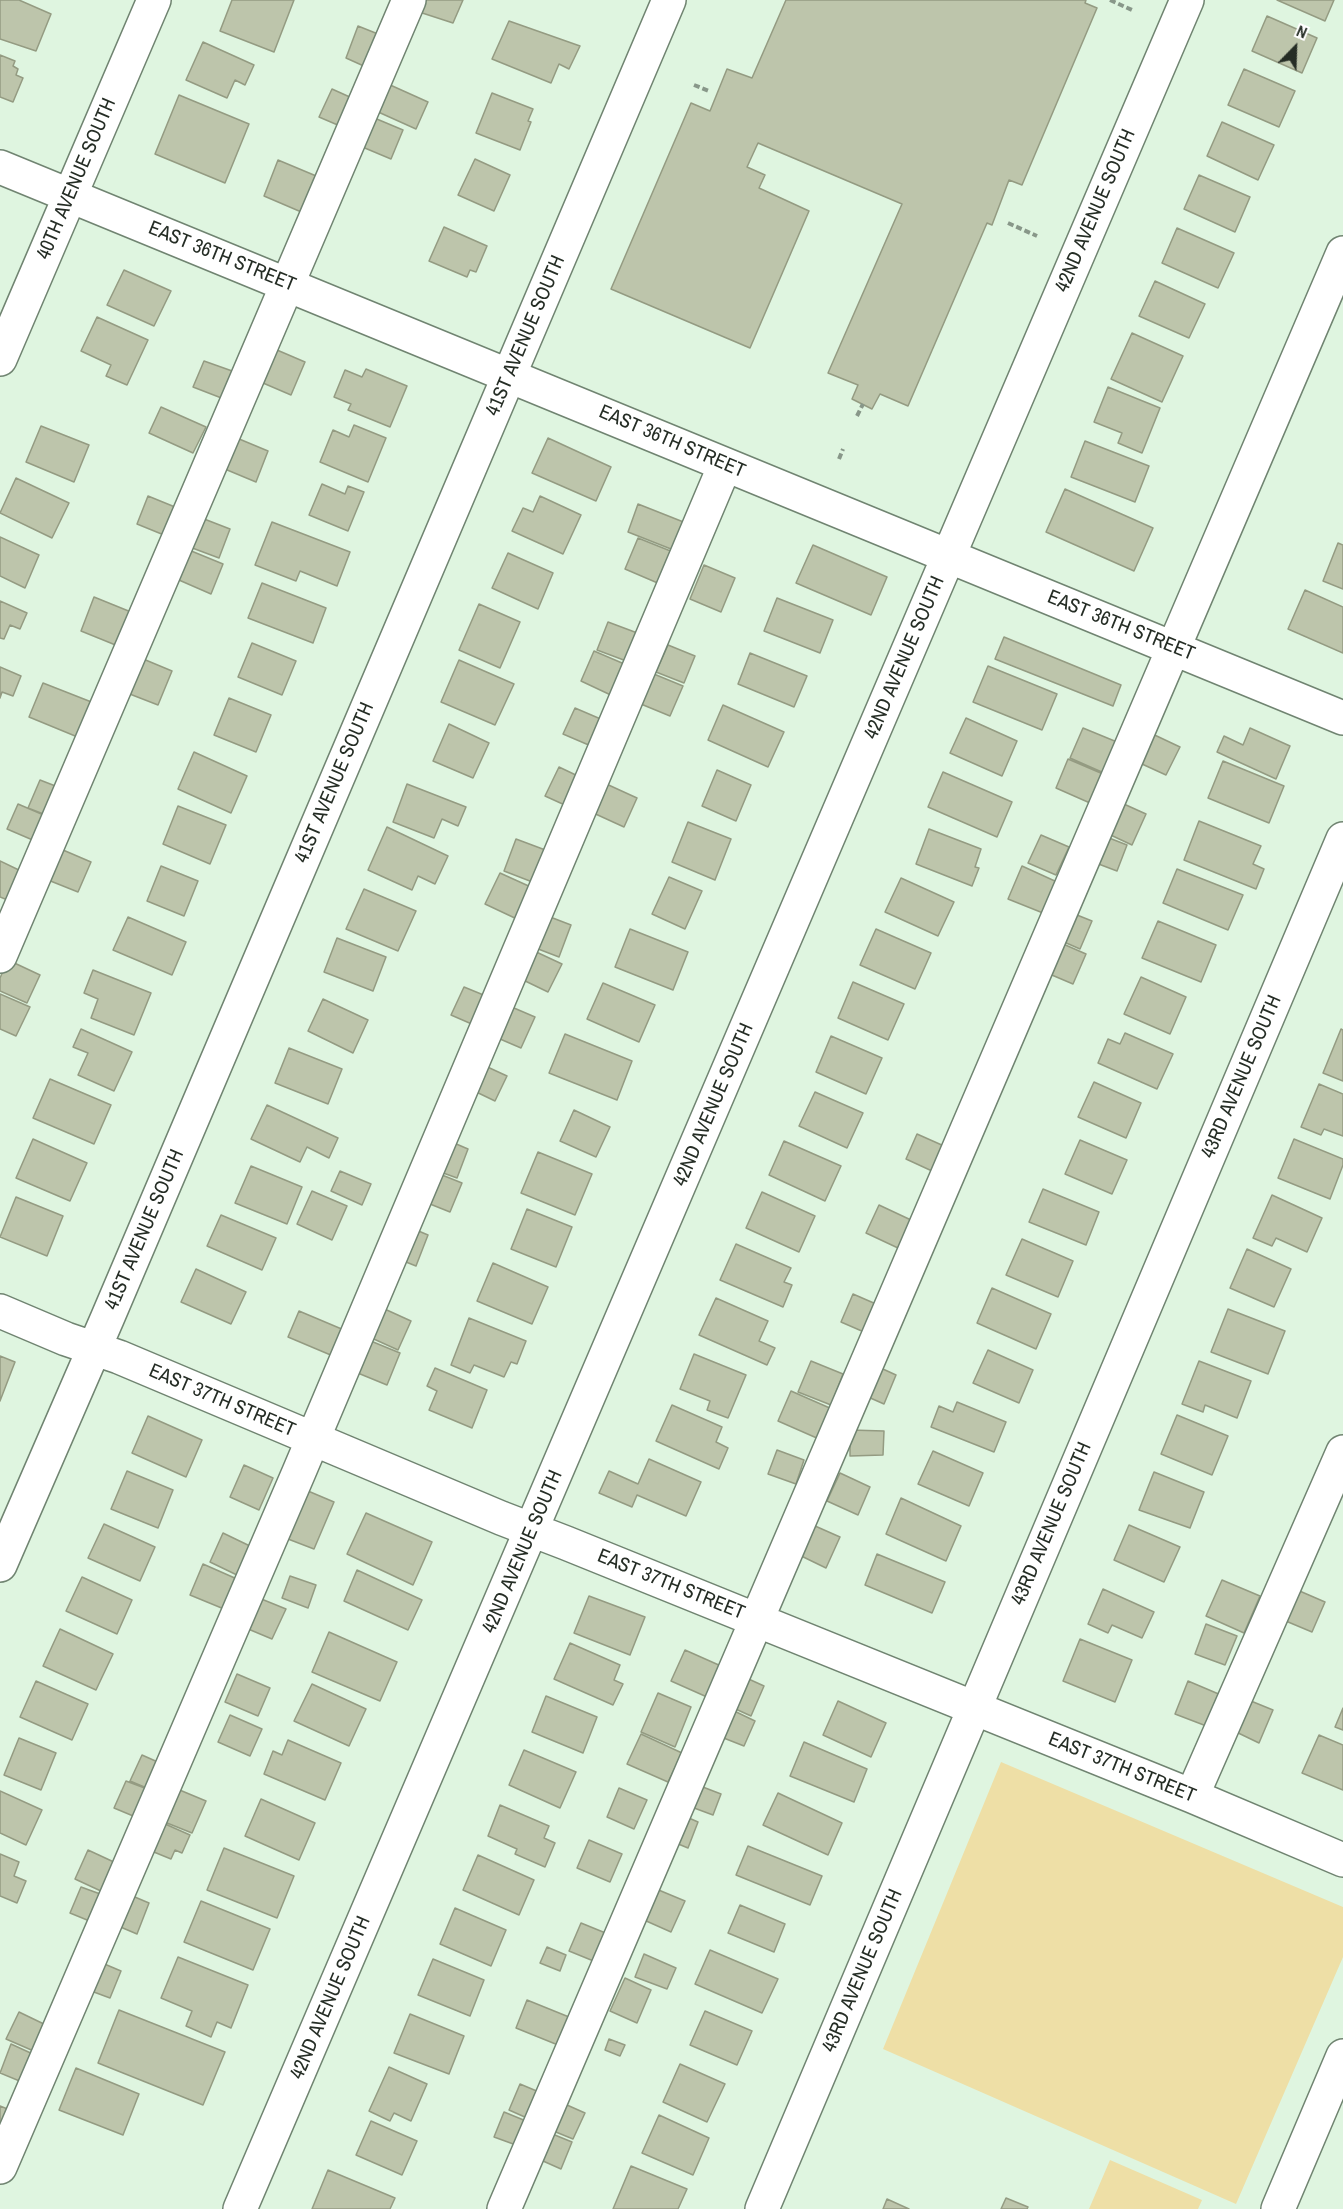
<!DOCTYPE html>
<style>
body{margin:0}
#map{position:relative;width:1343px;height:2209px;overflow:hidden;background:#dff5e0;font-family:"Archivo Narrow",sans-serif}
canvas{display:block}
.north{position:absolute;left:1265px;top:18px;width:60px;height:60px;-webkit-text-stroke:4px #fff;paint-order:stroke;rotate:23deg;font-size:16px;font-weight:700;line-height:24px;text-align:center;color:#252d25}
.north::after{content:'';display:block;margin:auto;width:21px;height:27px;background:#252d25;clip-path:polygon(50% 0,100% 100%,50% 72%,0 100%)}
</style>
<div id="map">
<canvas width="1343" height="2209"></canvas>
<div class="north">N</div>
</div>
<script>
const ctx = document.querySelector('canvas').getContext('2d');
ctx.lineJoin = 'round';
function paint(path, color) { ctx.fillStyle = color; ctx.fill(path, 'evenodd'); }
function stroke(path, color, width, dash) { ctx.strokeStyle = color; ctx.lineWidth = width; ctx.lineCap = dash ? 'butt' : 'round'; ctx.setLineDash(dash || []); ctx.stroke(path); }
function drawText(font, color, halo, rows, align = 'center') {
  ctx.font = font + ' "Archivo Narrow",sans-serif'; ctx.lineWidth = 6; ctx.setLineDash([]); ctx.textBaseline = 'middle'; ctx.strokeStyle = halo; ctx.fillStyle = color; for (const [text, x, y, turn = 0] of rows) {
    ctx.save(); ctx.translate(x, y); ctx.rotate((+turn || 0) * Math.PI / 180); ctx.textAlign = isNaN(turn) ? turn : align; if (halo) ctx.strokeText(text, 0, 0); ctx.fillText(text, 0, 0); ctx.restore();
  }
}
paint(new Path2D(`
 M1001,1762L1343,1907V1957L1236,2204L883,2049Z
 M1110,2160L1202,2200L1198,2209H1089Z`), '#eedfa6');
const building = new Path2D(`
 M0,0H19L51,14L36,51L0,39Z
 M232,0H294L274,52L220,31Z
 M417,0H463L453,23L413,10Z
 M786,0H1086L1085,3L1097,8L1022,185L1009,180L992,225L987,223L908,406L880,394L872,409L852,399L858,385L828,373L902,204L758,143L747,167L765,175L759,188L809,211L750,348L611,289L691,103L710,111L727,69L752,78Z
 M1277,0H1334L1325,21Z
 M1267,16L1317,38L1302,73L1252,51Z
 M509,21L580,46L569,69L559,64L551,83L492,59Z
 M358,26L378,34L366,67L346,58Z
 M203,42L254,65L245,85L235,80L227,98L186,80Z
 M0,55L15,61L13,66L18,69L16,75L23,78L13,102L0,97Z
 M1244,69L1295,91L1279,127L1228,105Z
 M388,84L428,102L416,129L376,111Z
 M332,89L352,98L340,126L319,117Z
 M492,93L533,109L528,121L531,122L520,150L476,133Z
 M179,95L249,124L225,183L155,154Z
 M372,117L403,130L391,159L360,146Z
 M1222,122L1274,145L1258,180L1207,156Z
 M475,159L510,175L494,211L458,195Z
 M278,160L321,178L306,214L264,196Z
 M1199,175L1250,197L1235,232L1184,209Z
 M444,227L487,246L476,272L470,270L467,277L429,261Z
 M1177,228L1234,253L1218,288L1162,263Z
 M124,270L171,291L154,326L107,305Z
 M1155,281L1205,304L1189,338L1139,316Z
 M97,317L148,340L127,385L106,376L111,365L81,351Z
 M1132,333L1183,356L1162,402L1111,379Z
 M270,347L305,362L291,395L256,380Z
 M204,361L235,372L224,399L193,387Z
 M366,369L407,386L390,427L348,410L351,404L334,397L345,370L362,377Z
 M1108,387L1160,408L1142,453L1118,443L1122,433L1094,422Z
 M161,407L206,427L193,453L149,433Z
 M354,425L386,438L368,482L320,462L333,430L349,437Z
 M41,426L89,445L74,482L26,462Z
 M232,436L268,451L256,482L220,467Z
 M548,438L611,467L596,501L532,473Z
 M1085,441L1149,466L1135,502L1071,477Z
 M16,478L69,503L52,538L0,513Z
 M322,484L345,494L348,486L364,492L348,531L309,515Z
 M1065,489L1153,528L1134,571L1046,532Z
 M148,496L175,507L164,535L137,524Z
 M540,496L581,515L563,554L512,531L523,508L533,512Z
 M638,504L686,523L676,551L628,532Z
 M199,517L230,529L219,558L187,546Z
 M272,522L350,552L337,586L300,571L296,581L255,565Z
 M0,537L39,555L25,588L0,576Z
 M638,538L673,552L660,584L625,569Z
 M1338,543L1343,545V589L1323,581Z
 M813,545L887,577L871,615L796,583Z
 M184,548L223,564L211,594L172,577Z
 M508,553L553,573L538,609L492,588Z
 M704,565L735,578L721,612L690,599Z
 M262,583L326,608L313,643L248,618Z
 M1305,590L1343,607V653L1288,629Z
 M94,597L131,612L118,646L81,631Z
 M777,598L833,620L820,653L764,631Z
 M0,601L27,613L20,629L10,625L4,639L0,638Z
 M479,604L520,622L500,668L459,650Z
 M608,622L640,634L629,662L597,650Z
 M1004,637L1121,685L1113,706L995,659Z
 M252,643L296,661L282,695L238,677Z
 M668,645L695,656L684,683L656,672Z
 M594,651L629,666L615,697L581,681Z
 M750,653L807,676L794,707L738,684Z
 M136,656L172,671L158,705L122,691Z
 M459,660L514,684L495,725L441,702Z
 M988,666L1057,694L1042,730L973,702Z
 M0,667L21,676L13,696L2,692L0,698Z
 M649,672L683,686L670,716L636,702Z
 M43,683L94,703L80,738L29,717Z
 M229,698L271,715L256,752L214,735Z
 M723,705L784,732L768,767L708,740Z
 M575,708L603,720L591,746L563,734Z
 M966,718L1017,741L1002,776L950,753Z
 M449,724L489,743L473,778L433,761Z
 M1083,728L1117,742L1104,773L1070,758Z
 M1250,728L1290,746L1276,779L1217,752L1224,736L1243,745Z
 M1144,730L1180,747L1166,775L1131,759Z
 M194,752L247,776L231,813L178,789Z
 M1068,759L1103,774L1090,803L1056,788Z
 M1223,761L1284,786L1269,823L1208,798Z
 M559,767L580,777L567,806L545,796Z
 M717,770L751,785L736,821L702,806Z
 M943,772L1012,802L997,837L928,807Z
 M40,780L58,787L46,815L28,808Z
 M602,782L637,798L624,827L589,811Z
 M407,784L466,807L458,826L442,819L434,838L393,822Z
 M1115,800L1146,814L1132,845L1102,831Z
 M18,804L46,816L35,841L7,829Z
 M178,806L226,825L210,864L163,844Z
 M1199,821L1261,846L1253,864L1264,869L1256,889L1184,860Z
 M688,822L731,839L715,880L672,862Z
 M387,827L448,856L435,884L418,876L412,890L368,870Z
 M929,829L981,849L975,867L979,868L972,886L916,864Z
 M1099,834L1127,845L1117,871L1088,860Z
 M1041,835L1069,847L1056,875L1028,863Z
 M516,839L548,851L535,883L504,871Z
 M56,847L91,862L78,892L43,878Z
 M0,861L23,872L10,901L0,897Z
 M161,866L198,881L184,916L147,901Z
 M1022,866L1057,882L1043,913L1008,899Z
 M1177,869L1243,895L1228,930L1163,903Z
 M500,873L533,888L519,920L485,904Z
 M669,877L702,891L685,929L652,914Z
 M901,878L954,902L938,936L885,912Z
 M364,889L416,911L398,951L346,929Z
 M1067,911L1092,921L1080,949L1055,938Z
 M545,915L571,925L559,957L533,947Z
 M128,917L186,942L172,975L113,950Z
 M1158,921L1216,945L1201,982L1142,958Z
 M630,929L688,952L673,990L615,967Z
 M876,929L931,953L915,989L860,965Z
 M337,938L386,957L373,991L324,972Z
 M1054,940L1086,954L1073,984L1040,970Z
 M532,950L562,964L548,992L519,978Z
 M8,960L40,975L27,1003L0,991V978Z
 M93,970L151,993L134,1035L91,1018L98,999L84,993Z
 M1141,977L1186,997L1170,1034L1124,1014Z
 M853,982L904,1004L888,1040L838,1018Z
 M603,983L655,1005L639,1042L587,1019Z
 M464,987L486,996L474,1025L451,1015Z
 M0,994L30,1007L16,1036L0,1029Z
 M323,999L368,1020L353,1053L308,1031Z
 M507,1005L535,1017L521,1048L493,1036Z
 M81,1029L132,1052L114,1091L78,1075L88,1053L73,1047Z
 M1341,1029L1343,1030V1081L1323,1073Z
 M1125,1033L1173,1054L1157,1089L1098,1063L1108,1039L1120,1044Z
 M565,1034L632,1061L617,1100L549,1073Z
 M831,1036L882,1058L866,1094L816,1072Z
 M289,1048L342,1069L328,1104L275,1083Z
 M481,1064L507,1076L495,1101L470,1089Z
 M50,1079L111,1105L94,1144L33,1118Z
 M1094,1082L1141,1103L1126,1138L1078,1117Z
 M1319,1084L1343,1094V1136L1324,1129L1321,1135L1301,1127Z
 M815,1092L863,1113L847,1148L799,1126Z
 M267,1105L338,1138L329,1158L307,1147L300,1162L251,1139Z
 M574,1110L610,1127L596,1157L560,1141Z
 M917,1134L944,1146L932,1171L906,1159Z
 M33,1139L87,1163L70,1201L16,1178Z
 M1294,1139L1343,1159V1165L1330,1199L1278,1178Z
 M447,1140L468,1149L457,1178L435,1170Z
 M1080,1140L1127,1160L1112,1194L1065,1174Z
 M784,1141L841,1166L825,1201L769,1175Z
 M538,1152L592,1174L575,1215L521,1193Z
 M251,1166L302,1187L287,1224L235,1203Z
 M340,1171L371,1184L362,1205L331,1191Z
 M432,1171L462,1183L450,1212L420,1200Z
 M1043,1189L1099,1212L1086,1245L1029,1222Z
 M312,1191L347,1206L332,1240L297,1224Z
 M762,1192L815,1216L799,1252L746,1228Z
 M1272,1195L1322,1218L1307,1252L1276,1238L1272,1246L1253,1238Z
 M16,1197L63,1216L47,1256L0,1237Z
 M879,1205L911,1220L898,1248L866,1233Z
 M527,1209L572,1227L556,1267L511,1249Z
 M221,1215L276,1238L262,1270L207,1246Z
 M409,1227L428,1235L416,1266L396,1258Z
 M1022,1239L1073,1261L1058,1297L1006,1275Z
 M736,1244L791,1268L784,1282L792,1285L783,1307L720,1280Z
 M1247,1249L1291,1269L1274,1307L1230,1288Z
 M493,1263L548,1287L532,1324L477,1301Z
 M196,1269L246,1292L231,1324L181,1302Z
 M992,1288L1051,1314L1036,1349L977,1323Z
 M853,1294L876,1304L864,1332L841,1322Z
 M716,1298L768,1321L759,1341L775,1348L767,1365L699,1335Z
 M378,1306L411,1321L398,1350L365,1335Z
 M1228,1309L1285,1331L1268,1374L1211,1352Z
 M299,1311L344,1330L333,1356L288,1337Z
 M469,1318L526,1341L517,1364L511,1362L504,1377L474,1365L470,1373L451,1365Z
 M361,1337L400,1353L387,1385L348,1369Z
 M988,1350L1033,1370L1019,1403L973,1383Z
 M694,1354L746,1375L728,1418L707,1410L710,1401L680,1389Z
 M0,1356L15,1362L0,1401Z
 M811,1361L843,1374L831,1405L798,1392Z
 M1199,1361L1251,1381L1237,1418L1205,1405L1203,1412L1182,1404Z
 M872,1364L896,1375L884,1404L859,1393Z
 M435,1368L487,1390L472,1428L429,1410L437,1391L427,1386Z
 M791,1391L832,1409L819,1439L778,1421Z
 M957,1402L1006,1422L994,1452L931,1427L939,1406L953,1412Z
 M672,1405L722,1427L716,1442L728,1448L719,1469L656,1441Z
 M1177,1415L1228,1436L1212,1475L1161,1454Z
 M148,1416L202,1440L186,1477L132,1453Z
 M850,1430L884,1431L883,1455L850,1456Z
 M777,1450L804,1460L796,1484L768,1474Z
 M933,1451L983,1473L969,1506L918,1484Z
 M649,1459L701,1482L686,1516L637,1495L632,1507L599,1493L609,1471L638,1484Z
 M244,1465L273,1478L259,1510L230,1497Z
 M127,1471L173,1490L158,1528L111,1509Z
 M1154,1472L1204,1492L1190,1528L1139,1510Z
 M840,1473L870,1487L858,1515L827,1501Z
 M308,1491L334,1502L314,1549L288,1539Z
 M901,1498L961,1526L946,1561L886,1534Z
 M366,1513L432,1542L413,1585L347,1554Z
 M806,1522L840,1537L826,1568L793,1552Z
 M104,1524L155,1547L140,1581L88,1558Z
 M1129,1525L1180,1547L1164,1582L1114,1560Z
 M223,1533L252,1547L239,1576L210,1562Z
 M877,1554L945,1582L932,1613L865,1585Z
 M203,1564L237,1579L224,1609L190,1595Z
 M357,1570L422,1600L408,1630L344,1601Z
 M290,1576L316,1585L308,1608L282,1598Z
 M82,1577L132,1600L117,1634L66,1611Z
 M1222,1580L1260,1596L1244,1633L1206,1616Z
 M1103,1589L1154,1612L1142,1638L1112,1625L1108,1633L1088,1624Z
 M1295,1589L1325,1602L1312,1632L1281,1619Z
 M254,1596L286,1609L272,1639L241,1626Z
 M589,1596L645,1617L630,1655L574,1633Z
 M1206,1624L1237,1636L1225,1665L1195,1654Z
 M60,1629L113,1654L96,1690L43,1666Z
 M329,1632L397,1662L380,1701L312,1672Z
 M1080,1639L1132,1660L1115,1702L1063,1681Z
 M570,1643L620,1665L614,1680L623,1684L613,1705L554,1679Z
 M685,1650L721,1666L707,1697L671,1681Z
 M237,1674L270,1688L258,1716L225,1702Z
 M742,1676L764,1686L751,1716L729,1706Z
 M36,1681L88,1704L72,1740L20,1717Z
 M1188,1681L1221,1695L1209,1727L1175,1714Z
 M312,1684L366,1709L349,1746L294,1721Z
 M658,1693L691,1707L675,1747L641,1732Z
 M546,1696L597,1717L583,1753L532,1732Z
 M1246,1699L1273,1710L1259,1743L1232,1730Z
 M838,1701L886,1723L871,1757L823,1735Z
 M728,1708L755,1721L744,1746L716,1735Z
 M1343,1708V1730L1335,1727Z
 M230,1715L262,1729L250,1756L218,1742Z
 M641,1734L682,1753L668,1782L627,1764Z
 M1319,1735L1343,1745V1790L1302,1773Z
 M19,1738L56,1753L41,1790L4,1775Z
 M288,1740L341,1763L325,1800L264,1774L273,1751L282,1755Z
 M804,1742L867,1769L854,1802L790,1776Z
 M524,1750L576,1772L560,1808L509,1785Z
 M142,1755L160,1763L149,1789L130,1781Z
 M126,1781L150,1790L138,1818L114,1808Z
 M695,1784L721,1794L713,1815L686,1805Z
 M170,1786L206,1801L192,1833L157,1819Z
 M619,1788L647,1800L634,1829L607,1817Z
 M0,1791L42,1810L26,1845L0,1833Z
 M778,1793L842,1823L828,1855L763,1825Z
 M261,1799L315,1823L299,1860L245,1836Z
 M500,1805L549,1826L544,1838L555,1843L545,1867L515,1854L517,1849L488,1836Z
 M682,1815L698,1822L688,1848L671,1841Z
 M156,1820L190,1835L182,1853L175,1850L171,1859L144,1848Z
 M589,1840L622,1854L610,1882L577,1868Z
 M748,1846L822,1876L810,1905L736,1875Z
 M224,1848L294,1876L277,1918L207,1890Z
 M88,1850L116,1863L103,1892L75,1879Z
 M0,1854L19,1862L14,1876L26,1881L17,1903L0,1896Z
 M478,1855L534,1880L519,1915L463,1890Z
 M649,1886L685,1901L671,1932L635,1916Z
 M81,1887L103,1895L92,1922L70,1913Z
 M123,1892L149,1903L137,1934L111,1923Z
 M201,1901L270,1929L253,1970L184,1942Z
 M740,1905L785,1924L774,1952L728,1933Z
 M455,1908L506,1930L491,1966L440,1944Z
 M581,1923L608,1934L596,1962L569,1951Z
 M547,1947L566,1955L560,1971L540,1963Z
 M710,1950L778,1979L762,2013L695,1984Z
 M644,1954L676,1968L667,1989L635,1977Z
 M178,1957L248,1985L231,2028L217,2022L211,2037L186,2026L192,2011L161,1998Z
 M433,1959L484,1980L470,2016L418,1995Z
 M95,1960L121,1971L110,1998L83,1988Z
 M625,1978L651,1990L637,2023L610,2011Z
 M527,2000L569,2017L558,2045L516,2028Z
 M119,2010L225,2052L203,2105L98,2063Z
 M705,2011L752,2031L737,2065L690,2045Z
 M19,2012L48,2026L36,2052L6,2039Z
 M410,2014L464,2036L449,2074L394,2053Z
 M609,2039L625,2045L620,2056L605,2050Z
 M11,2044L35,2055L22,2082L0,2073Z
 M680,2064L725,2084L707,2122L663,2102Z
 M389,2067L427,2084L411,2121L394,2113L390,2121L369,2111Z
 M76,2068L139,2094L123,2135L59,2110Z
 M520,2084L539,2092L527,2118L509,2110Z
 M558,2101L585,2113L573,2139L546,2128Z
 M0,2106L10,2110L0,2135Z
 M504,2112L526,2121L516,2145L494,2137Z
 M659,2115L709,2138L693,2175L642,2153Z
 M371,2121L417,2141L402,2175L356,2155Z
 M545,2131L572,2142L561,2169L534,2157Z
 M631,2166L687,2189L678,2209H613Z
 M328,2170L395,2198L390,2209H312Z
 M1006,2198L1028,2207L1027,2209H1001Z
 M887,2199L909,2209H883Z`);
paint(building, '#bdc5ab');
stroke(building, '#949b82', 1.5);
const minor = new Path2D(`
 M0,167L1343,718
 M0,359L154,0
 M0,956L409,0
 M0,1311L66,1339L119,1357L501,1518L566,1543L1192,1796L1343,1860
 M0,1565L107,1319L669,0
 M1192,1796L1343,1452
 M0,2167L299,1472L725,465
 M240,2209L1187,0
 M504,2209L1343,253
 M762,2209L1343,839
 M1278,2209L1343,2056`);
stroke(minor, '#708471', 36);
stroke(new Path2D(`
 M1110,0L1132,10
 M694,85L709,91
 M1008,223L1037,236
 M857,416L863,404
 M839,459L843,449`), '#889789', 4, [6, 3]);
stroke(minor, '#fff', 33);
drawText('20px', '#252d25', '#fff', [
 ["40TH AVENUE SOUTH",77,179,-67],
 ["42ND AVENUE SOUTH",1096,211,-67],
 ["EAST 36TH STREET",222,257,22],
 ["41ST AVENUE SOUTH",526,336,-67],
 ["EAST 36TH STREET",672,442,23],
 ["EAST 36TH STREET",1121,626,22],
 ["42ND AVENUE SOUTH",905,658,-67],
 ["41ST AVENUE SOUTH",335,783,-67],
 ["43RD AVENUE SOUTH",1242,1077,-67],
 ["42ND AVENUE SOUTH",714,1105,-67],
 ["41ST AVENUE SOUTH",145,1230,-67],
 ["EAST 37TH STREET",222,1401,23],
 ["43RD AVENUE SOUTH",1052,1524,-67],
 ["42ND AVENUE SOUTH",523,1552,-67],
 ["EAST 37TH STREET",671,1585,22],
 ["EAST 37TH STREET",1122,1768,22],
 ["43RD AVENUE SOUTH",863,1971,-67],
 ["42ND AVENUE SOUTH",331,1998,-67]
]);
</script>
